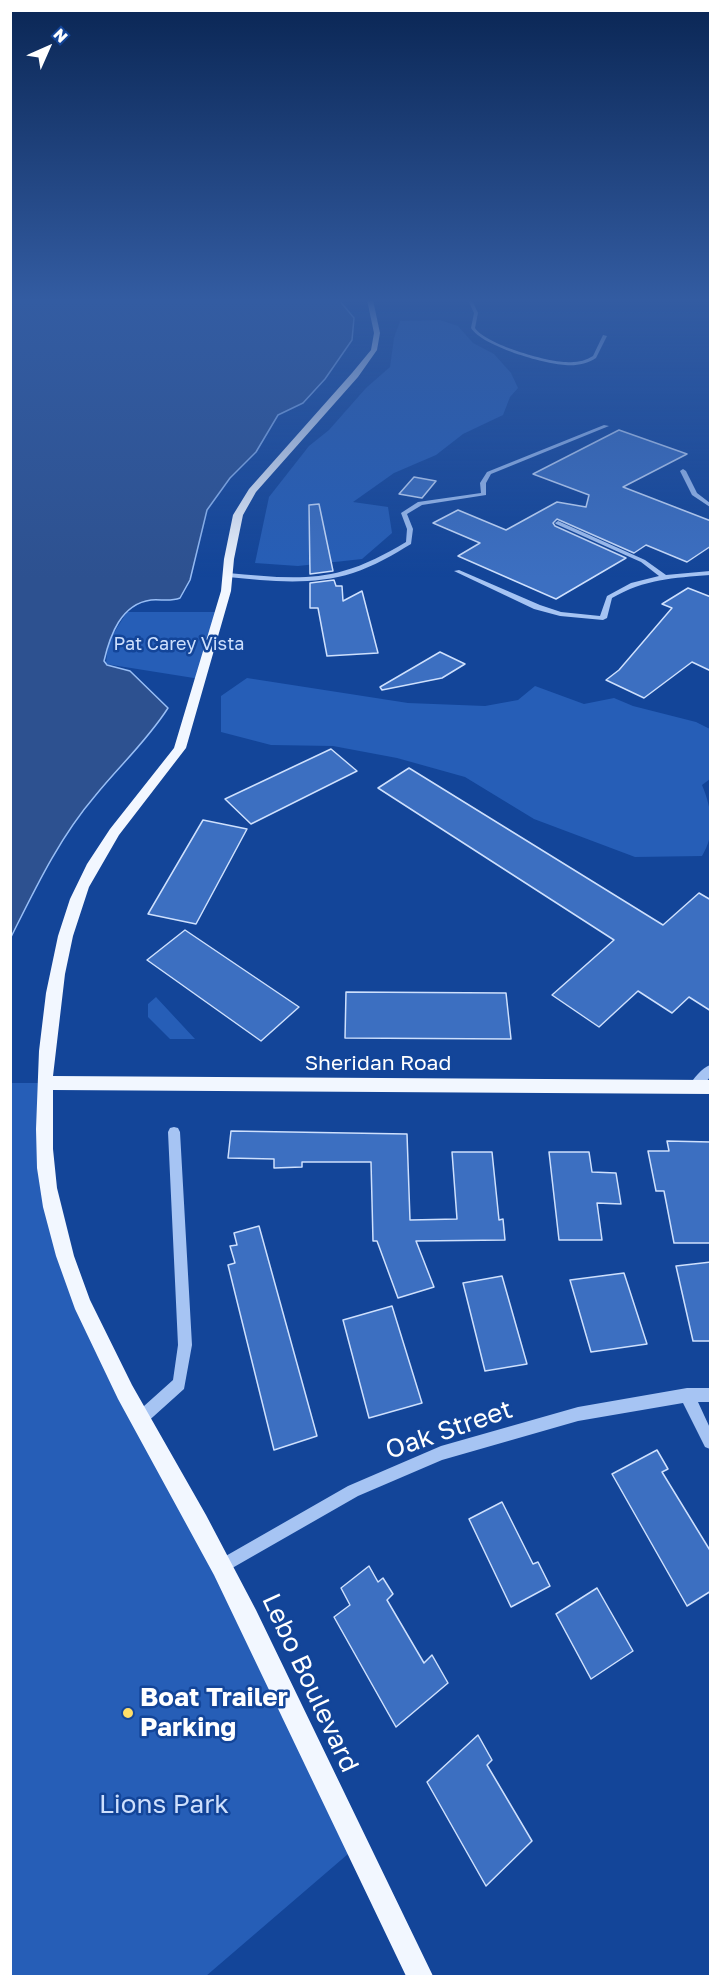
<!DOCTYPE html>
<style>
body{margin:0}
#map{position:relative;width:721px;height:1987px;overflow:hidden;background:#134599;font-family:"Golos Text",sans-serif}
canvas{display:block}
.frame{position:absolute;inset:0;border:12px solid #fff;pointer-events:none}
.north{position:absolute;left:18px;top:18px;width:60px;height:60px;-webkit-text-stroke:4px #134599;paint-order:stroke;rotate:45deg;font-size:16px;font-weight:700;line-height:24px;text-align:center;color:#fff}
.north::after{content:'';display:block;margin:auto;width:21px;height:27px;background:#fff;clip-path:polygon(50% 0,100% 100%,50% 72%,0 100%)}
</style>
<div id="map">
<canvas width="721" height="1987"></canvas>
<div class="frame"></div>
<div class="north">N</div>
</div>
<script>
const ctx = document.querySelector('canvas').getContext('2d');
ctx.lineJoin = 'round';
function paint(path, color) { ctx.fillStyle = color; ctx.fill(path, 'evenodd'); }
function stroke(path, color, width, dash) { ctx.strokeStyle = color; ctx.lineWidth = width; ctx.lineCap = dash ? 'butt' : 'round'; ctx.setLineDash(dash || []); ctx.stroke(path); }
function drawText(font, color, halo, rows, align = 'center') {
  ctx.font = font + ' "Golos Text",sans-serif'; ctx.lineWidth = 5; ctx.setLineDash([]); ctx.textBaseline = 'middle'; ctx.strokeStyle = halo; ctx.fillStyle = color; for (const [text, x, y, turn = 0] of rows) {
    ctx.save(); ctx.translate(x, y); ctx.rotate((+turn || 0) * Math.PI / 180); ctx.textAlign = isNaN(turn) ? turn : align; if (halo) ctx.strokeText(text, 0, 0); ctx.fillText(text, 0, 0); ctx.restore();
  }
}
paint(new Path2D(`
 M440,320L458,326L473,343L494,354L511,373L518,388L510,397L503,415L463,434L436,455L394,473L353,502L388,507L392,533L362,559L298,566L255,563L269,497L309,446L329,430L366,388L390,367L394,338L400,321Z
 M127,612H220L200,679L106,664L108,642Z
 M247,678L408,703L485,706L518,700L535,686L584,704L614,698L633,706L696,722L710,729V779L702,785C712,809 716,834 702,856L635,857L534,819L465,777L397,758L333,746L271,745L221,732V696Z
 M156,997L195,1039H170L148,1017V1004Z
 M10,1083H45L43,1140L66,1260L355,1848L206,1976H11Z`), '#265eb7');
const water = new Path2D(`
 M11,300H339L354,318L352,340L325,379L303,403L278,415L256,452L230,478L207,510L190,580L180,598C170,602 161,599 151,600C121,604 110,635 104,661L107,665L130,671L168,708C147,741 119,766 95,796C59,838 35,889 11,937Z`);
paint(water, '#2d5190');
stroke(water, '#98bef6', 1.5);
const building = new Path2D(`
 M619,430L687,454L623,487L711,521V546L687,562L646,545L634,553L557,519L553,523L555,526L626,558L556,599L458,556L480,543L433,523L458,510L506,530L557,502L586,507L589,495L533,474Z
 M414,477L436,481L422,498L399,494Z
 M319,504L333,571L310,574L309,505Z
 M334,580L336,586H342L343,601L362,591L378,653L327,656L318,608H310V583Z
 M688,588L711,597V671L692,662L644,698L606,680L619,670L672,608L662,604Z
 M440,652L465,664L442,678L382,690L380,687Z
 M331,749L357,771L251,824L225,799Z
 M409,768L663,925L699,893L711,900V1011L689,997L672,1013L638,991L599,1027L552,995L614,940L378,788Z
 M203,820L247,829L196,924L148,914Z
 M185,930L299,1007L261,1041L147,960Z
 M346,992L506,993L511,1039L345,1038Z
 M231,1131L407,1134L410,1220L457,1219L452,1152H492L499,1220L503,1219L505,1240L416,1241L434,1287L398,1298L377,1241H373L371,1162H302V1167L274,1168V1159L228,1158Z
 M667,1141L711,1142V1243H674L664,1191H656L648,1151H669Z
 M549,1152H589L592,1172L616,1173L621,1204L597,1203L602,1240H559Z
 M259,1226L317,1436L274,1450L228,1265L235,1263L230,1246L237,1245L234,1233Z
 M711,1262V1341H693L676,1266Z
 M624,1273L647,1344L591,1352L570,1280Z
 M502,1276L527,1364L485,1371L463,1283Z
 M392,1306L422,1403L369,1418L343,1320Z
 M657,1450L668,1469L662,1472L711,1552V1591L687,1606L612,1474Z
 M502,1502L533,1564L538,1562L550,1586L511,1607L469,1519Z
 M369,1566L378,1582L383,1578L393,1594L387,1600L424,1663L432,1655L448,1683L396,1727L334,1617L350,1605L341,1588Z
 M597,1588L633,1651L591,1679L556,1614Z
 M478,1735L492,1760L487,1765L532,1841L486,1886L427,1782Z`);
paint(building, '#3c6fc1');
stroke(building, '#cee0fd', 1.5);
paint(new Path2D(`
 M468,300H472L478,313L475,328C485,344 547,362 566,362C576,363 585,361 593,356L603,335L607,336L596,358C587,364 576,366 565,365C544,364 482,346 471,328L474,313Z
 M604,425L609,426L491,474L486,483V495L422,505L407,514L413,529L411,544C393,555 374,566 353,573C312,586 269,581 228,577L225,575L228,573C266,576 306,582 343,571C365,565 386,554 406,542L407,529L401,513L418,502L481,493L480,483L487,472Z
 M683,469L686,471L697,493L710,503V507L692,495L680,471Z
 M558,521L645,560L666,575L710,571V575C673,578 645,579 612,598L607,618L603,620L560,616L534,609L454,571L459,570L540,605L561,612L600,616L607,596L631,583L659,576L641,562L556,524L555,523Z
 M710,1065V1077C705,1083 700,1092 691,1089L689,1086C693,1079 702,1068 710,1065Z
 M174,1127L178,1128L180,1132L192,1345L184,1389L144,1425L139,1427L134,1425L132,1420L134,1415L173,1380L178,1345L168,1132L170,1128Z
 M687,1388H710V1402H698L710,1428V1449L705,1447L683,1403L578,1421L442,1460L358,1496L227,1571L222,1574L217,1571L214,1566L217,1561L348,1486L441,1446L578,1407Z`), '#a6c4f3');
paint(new Path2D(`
 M367,300H373L380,333L377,350L358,377L256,492L243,515L234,559L231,591L186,748L119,835L89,887L73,936L65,974L53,1076L710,1080V1094L53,1090V1149L57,1188L74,1256L90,1300L132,1385L206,1515L256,1610L433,1976H406L214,1575L118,1399L75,1309L56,1256L43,1207L37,1168L36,1129L39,1051L46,993L58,936L70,899L87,864L110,829L174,748L221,591L224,559L233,515L249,489L352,373L371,350L374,333Z`), '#f2f7ff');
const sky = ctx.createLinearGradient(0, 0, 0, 578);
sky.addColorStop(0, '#0a2654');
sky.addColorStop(0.52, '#335ca2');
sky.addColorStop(1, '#335ca200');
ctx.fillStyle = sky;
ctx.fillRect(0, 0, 721, 578);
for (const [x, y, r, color] of [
 [128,1713,6,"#ffde68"]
]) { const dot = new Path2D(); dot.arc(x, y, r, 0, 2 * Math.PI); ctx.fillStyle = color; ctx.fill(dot); stroke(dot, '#134599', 2); }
drawText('18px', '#cee0fd', '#134599', [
 ["Pat Carey Vista",179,644]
]);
drawText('21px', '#fff', '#134599', [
 ["Sheridan Road",378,1063]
]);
drawText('26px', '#fff', '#134599', [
 ["Oak Street",449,1430,-19],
 ["Lebo Boulevard",310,1683,65]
]);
drawText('bold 26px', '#fff', '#134599', [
 ["Boat Trailer",140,1698],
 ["Parking",140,1728]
], 'left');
drawText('26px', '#cee0fd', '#134599', [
 ["Lions Park",164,1805]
]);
</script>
